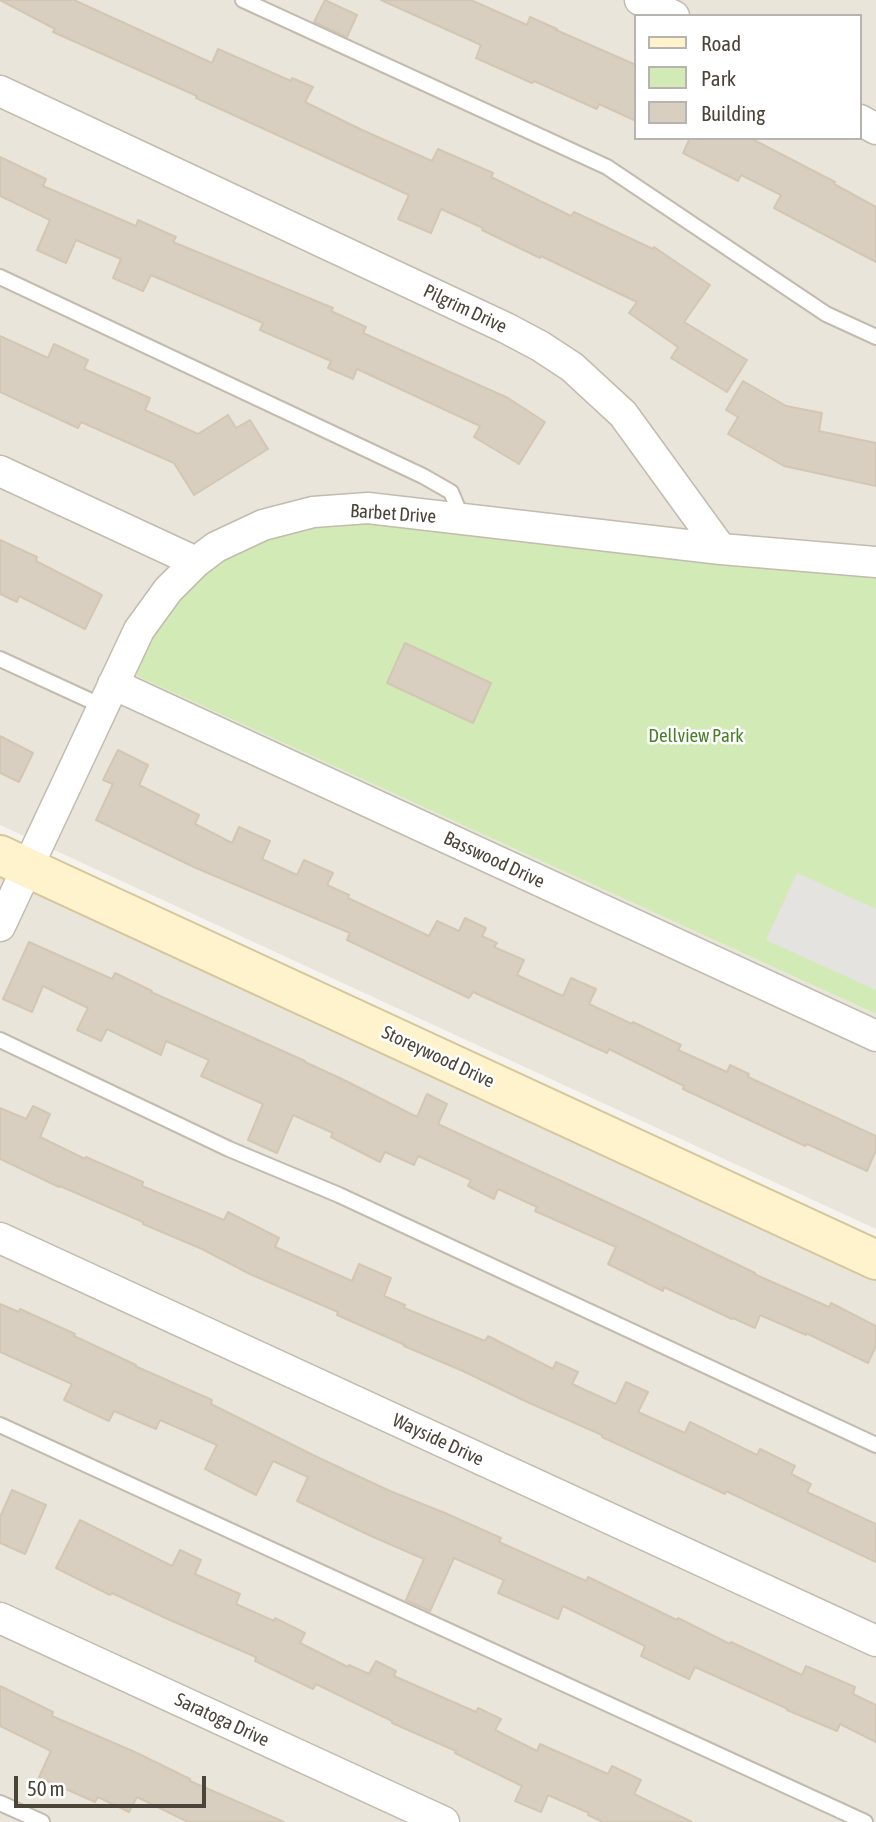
<!DOCTYPE html>
<style>
body{margin:0}
#map{position:relative;width:876px;height:1822px;overflow:hidden;background:#f6f3ec;font-family:"Asap Condensed",sans-serif}
canvas{display:block}
.legend{position:absolute;left:634px;top:14px;width:228px;height:126px;box-sizing:border-box;background:#fff;border:2px solid #b7b4b0;margin:0;padding:9px 12px;list-style:none;font-size:21px;color:#4b4439}
.legend li{display:flex;align-items:center;gap:14px;height:35px}
.legend b{width:35px;border:2px solid #b7b4b0}
.scale{position:absolute;left:14px;top:1776px;width:192px;height:32px;box-sizing:border-box;border:4px solid #4b4439;border-top:0;padding-left:9px;font-size:21px;line-height:24px;white-space:nowrap;color:#4b4439;-webkit-text-stroke:5px #fff;paint-order:stroke}
</style>
<div id="map">
<canvas width="876" height="1822"></canvas>
<ul class="legend">
<li><b style="height:9px;background:#fff3cd"></b>Road</li>
<li><b style="height:19px;background:#d2eab5"></b>Park</li>
<li><b style="height:19px;background:#d8cfc1"></b>Building</li>
</ul>
<div class="scale">50 m</div>
</div>
<script>
const ctx = document.querySelector('canvas').getContext('2d');
ctx.lineJoin = 'round';
function paint(path, color) { ctx.fillStyle = color; ctx.fill(path, 'evenodd'); }
function stroke(path, color, width, dash) { ctx.strokeStyle = color; ctx.lineWidth = width; ctx.lineCap = dash ? 'butt' : 'round'; ctx.setLineDash(dash || []); ctx.stroke(path); }
function drawText(font, color, halo, rows, align = 'center') {
  ctx.font = font + ' "Asap Condensed",sans-serif'; ctx.lineWidth = 5; ctx.setLineDash([]); ctx.textBaseline = 'middle'; ctx.strokeStyle = halo; ctx.fillStyle = color; for (const [text, x, y, turn = 0] of rows) {
    ctx.save(); ctx.translate(x, y); ctx.rotate((+turn || 0) * Math.PI / 180); ctx.textAlign = isNaN(turn) ? turn : align; if (halo) ctx.strokeText(text, 0, 0); ctx.fillText(text, 0, 0); ctx.restore();
  }
}
paint(new Path2D(`
 M0,0H876V576L369,524L137,676L876,1014V1229L0,825ZM636,16H860V138H636Z
 M0,876L876,1280V1822H0Z`), '#eae5da');
paint(new Path2D(`
 M324,523L369,524L876,576V1014L137,676L139,660L177,598L209,567L244,545Z`), '#d2eab5');
paint(new Path2D(`
 M797,873L876,909V990L766,940Z`), '#e5e3e0');
const building = new Path2D(`
 M0,0H74L212,63L218,49L291,81L292,78L313,87L305,102L362,130L432,161L438,149L493,173L491,177L571,216L574,212L653,249L654,247L710,285L684,322L747,360L727,392L671,358L678,347L629,313L637,302L541,256L540,258L482,230L483,228L441,209L431,233L398,219L409,195L196,98L197,96L53,32L55,29Z
 M325,0L357,15L347,37L314,22Z
 M381,0H471L527,25L530,17L557,29L556,30L636,65V121L599,104L597,109L534,81L532,83L476,58L481,45Z
 M690,138H750L835,182L834,184L876,207V262L774,208L781,195L741,175L738,181L683,153Z
 M0,157L46,179L43,186L136,226L138,220L176,237L173,242L333,308L331,311L366,327L363,333L508,398L545,422L519,464L474,437L480,426L357,369L353,379L328,368L331,361L260,330L263,323L151,275L143,291L113,278L121,259L76,240L66,263L37,250L50,220L0,196Z
 M0,336L48,358L54,344L88,360L84,369L150,398L145,410L198,434L228,415L236,428L250,420L268,449L194,495L174,463L81,422L78,428L0,392Z
 M743,381L786,406L822,413L819,431L876,443V486L784,466L728,434L738,417L726,410Z
 M0,540L37,557L36,561L102,595L85,629L19,596L17,602L0,594Z
 M405,643L491,683L473,723L387,683Z
 M0,736L33,753L19,782L0,773Z
 M118,750L148,765L139,785L199,815L195,824L232,843L239,827L270,841L262,859L297,875L304,860L333,873L327,885L349,895L348,898L429,936L437,921L459,931L465,918L486,928L482,936L497,943L494,947L524,960L517,975L563,996L571,978L596,989L589,1004L632,1024L633,1022L681,1045L678,1050L727,1072L730,1065L749,1074L748,1077L876,1136V1150L867,1171L807,1144L805,1146L683,1089L684,1086L609,1049L607,1053L473,992L469,998L347,940L350,933L196,868L96,820L113,784L103,780Z
 M29,942L112,979L115,973L152,991L151,992L305,1061V1062L344,1080L417,1117L427,1094L447,1104L438,1124L639,1217L755,1273L754,1274L829,1307L831,1303L876,1326V1346L868,1363L806,1333V1335L760,1315L755,1328L733,1318L732,1319L664,1287L663,1291L608,1264L616,1247L535,1211L537,1207L498,1189L494,1199L468,1186L471,1180L418,1156L414,1165L385,1152L380,1162L331,1137L333,1133L293,1115L277,1153L248,1140L263,1104L201,1076L209,1060L166,1041L161,1055L107,1029L101,1041L77,1030L88,1008L43,986L32,1012L3,999Z
 M33,1106L50,1114L40,1137L85,1159L86,1157L143,1182L142,1186L224,1220L228,1212L279,1238L275,1247L352,1281L359,1264L391,1278L384,1296L405,1305L404,1308L485,1341L488,1336L553,1369L556,1362L578,1372L572,1384L616,1404L626,1382L648,1392L638,1412L685,1433L690,1422L757,1455L760,1449L795,1466L791,1474L811,1484L807,1492L876,1524V1562L726,1491L725,1494L602,1437V1435L525,1401L463,1371L404,1346L405,1345L337,1315L338,1312L250,1274L202,1249L143,1224V1222L60,1186L59,1187L0,1159V1108L26,1119Z
 M0,1304L19,1312L20,1309L75,1334L74,1336L136,1365L135,1366L212,1400L211,1404L317,1457L390,1491L445,1513L501,1538L499,1542L586,1581L588,1577L677,1620L678,1618L730,1644L731,1642L802,1675L806,1666L855,1687L853,1694L876,1705V1742L840,1724L837,1731L787,1710L788,1709L695,1667L689,1679L641,1656L645,1646L563,1606L558,1619L498,1593L504,1580L454,1558L430,1611L406,1600L424,1559L371,1536L297,1501L308,1477L273,1461L256,1495L205,1469L217,1445L160,1420L156,1429L114,1411L109,1421L64,1400L72,1384L0,1352Z
 M12,1490L46,1505L25,1554L0,1543V1517Z
 M80,1520L172,1566L180,1550L201,1560L195,1574L240,1594L236,1604L274,1621L275,1618L305,1633L300,1643L348,1667L349,1665L369,1674L376,1661L396,1671L394,1676L476,1712L478,1708L501,1719L495,1730L537,1751L540,1744L608,1774L612,1766L641,1780L634,1794L692,1822H603L588,1815L589,1813L548,1795L541,1812L515,1801L522,1786L455,1753L456,1751L392,1723V1721L316,1684L313,1689L255,1661L256,1657L172,1621L112,1593L110,1595L56,1568Z
 M0,1686L53,1712L52,1716L137,1753L190,1779V1781L284,1822H188L137,1797L129,1812L98,1797L95,1802L39,1777L51,1751L0,1726Z`);
paint(building, '#d8cfc1');
stroke(building, '#d3c7b4', 2);
const lane = new Path2D(`
 M243,0L607,167L826,314L876,337
 M0,277L423,476L451,492L462,518
 M0,659L102,706
 M0,1040L229,1149L339,1195L876,1445
 M0,1425L865,1822
 M0,1803L42,1822`);
const street = new Path2D(`
 M640,0L674,16
 M0,91L506,328L540,346L572,367L623,414L721,549L876,562
 M860,120L876,129
 M0,471L196,562
 M113,684L876,1036
 M0,926L139,630L168,590L196,562L216,547L263,525L313,512L368,508L721,549
 M0,1238L876,1641
 M0,1618L444,1822`);
const secondary = new Path2D(`
 M0,855L876,1260`);
stroke(lane, '#c2bbae', 18);
stroke(street, '#c2bbae', 33);
stroke(secondary, '#d6c79b', 42);
stroke(lane, '#fff', 14);
stroke(street, '#fff', 30);
stroke(secondary, '#fff3cd', 38);
drawText('19px', '#4b4439', '#fff', [
 ["Pilgrim Drive",465,309,25],
 ["Barbet Drive",393,514,4],
 ["Basswood Drive",494,860,25],
 ["Storeywood Drive",438,1057,25],
 ["Wayside Drive",438,1440,25],
 ["Saratoga Drive",222,1720,25]
]);
drawText('19px', '#4a7f2a', '#fff', [
 ["Dellview Park",696,736]
]);
</script>
